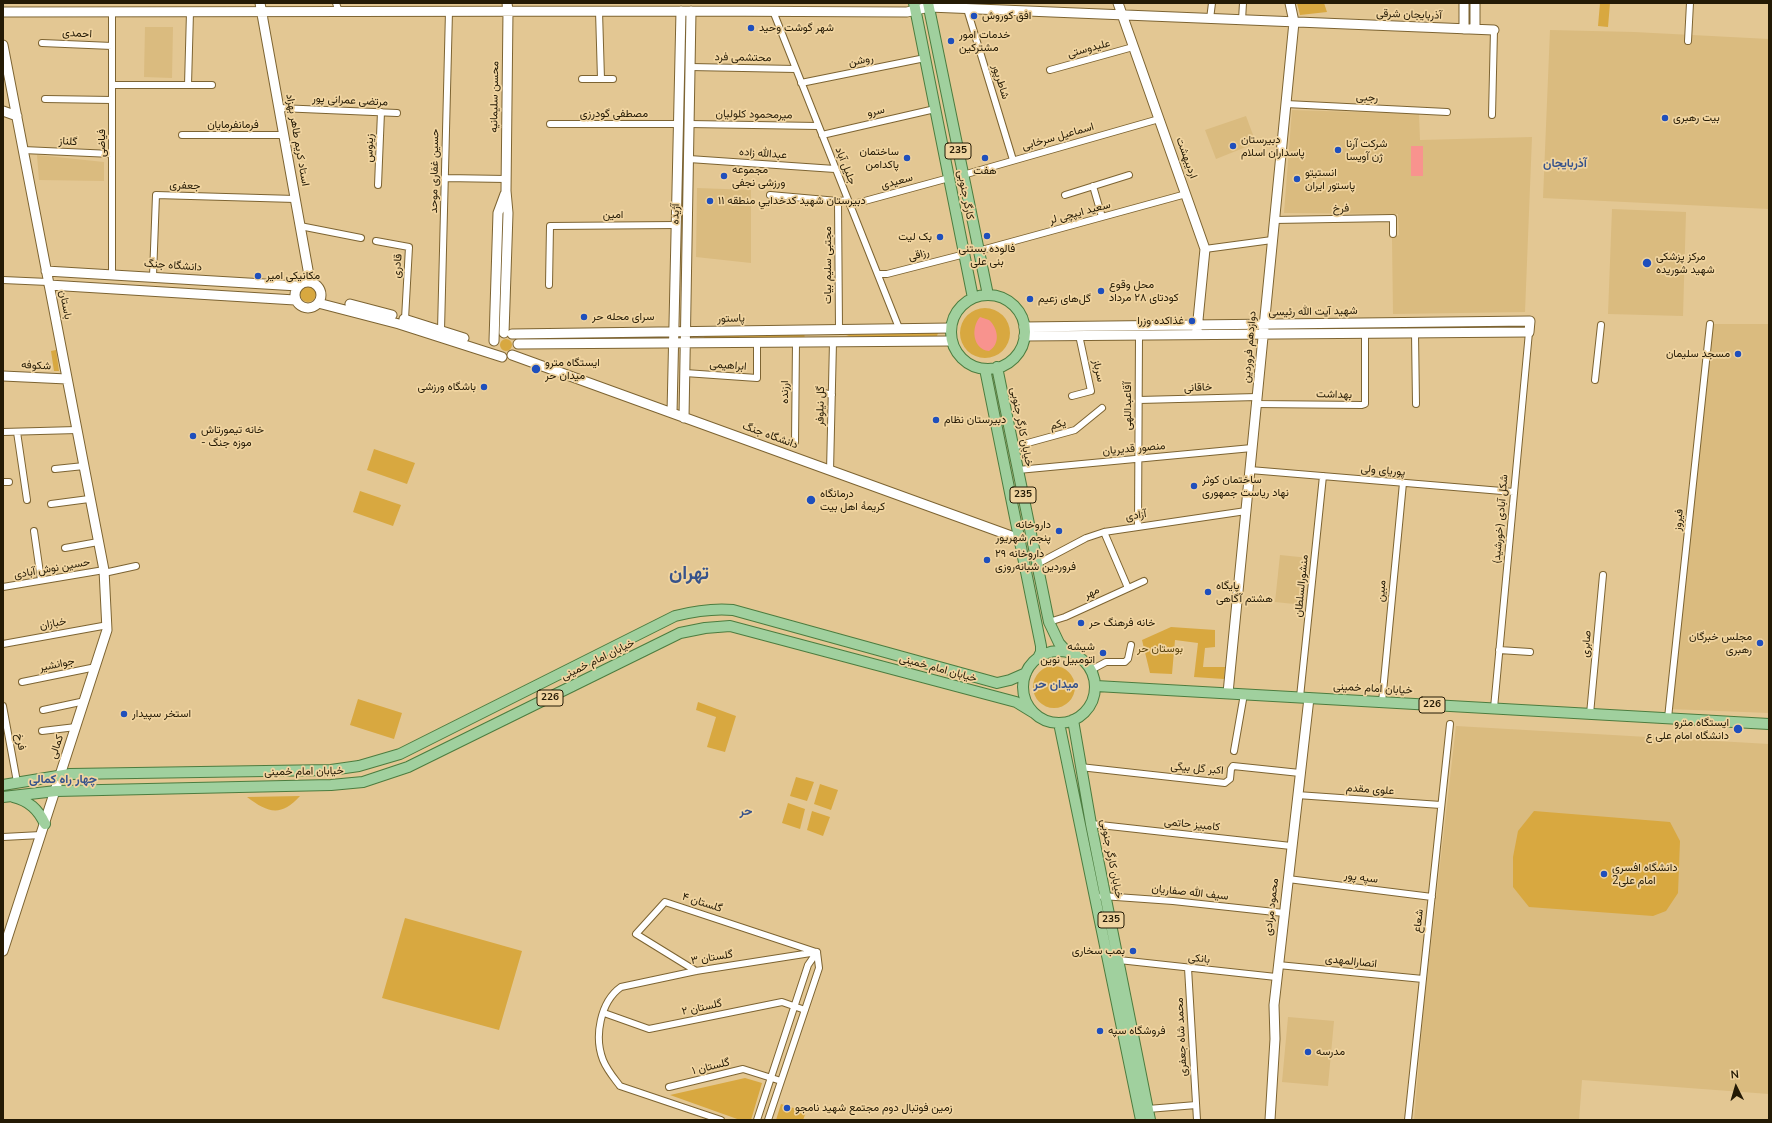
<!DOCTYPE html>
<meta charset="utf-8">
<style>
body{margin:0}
#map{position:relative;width:1772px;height:1123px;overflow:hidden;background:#e3c793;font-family:"Nunito Sans",sans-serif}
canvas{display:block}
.frame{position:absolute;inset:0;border:4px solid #241a05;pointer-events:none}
.north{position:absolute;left:1716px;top:1067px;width:40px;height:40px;-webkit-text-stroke:3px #f0d4a0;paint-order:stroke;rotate:355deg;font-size:11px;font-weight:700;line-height:16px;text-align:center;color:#241a05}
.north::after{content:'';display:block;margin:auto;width:14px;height:18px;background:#241a05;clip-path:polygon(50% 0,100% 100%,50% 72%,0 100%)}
</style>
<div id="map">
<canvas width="1772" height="1123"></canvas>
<div class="frame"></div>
<div class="north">N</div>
</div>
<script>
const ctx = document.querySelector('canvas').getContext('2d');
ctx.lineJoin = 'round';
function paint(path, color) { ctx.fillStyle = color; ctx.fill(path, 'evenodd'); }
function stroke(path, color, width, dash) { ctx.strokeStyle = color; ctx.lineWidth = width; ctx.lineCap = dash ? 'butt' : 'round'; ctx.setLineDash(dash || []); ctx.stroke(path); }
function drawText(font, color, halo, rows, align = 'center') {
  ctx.font = font + ' "Nunito Sans",Vazirmatn,sans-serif'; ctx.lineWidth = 3.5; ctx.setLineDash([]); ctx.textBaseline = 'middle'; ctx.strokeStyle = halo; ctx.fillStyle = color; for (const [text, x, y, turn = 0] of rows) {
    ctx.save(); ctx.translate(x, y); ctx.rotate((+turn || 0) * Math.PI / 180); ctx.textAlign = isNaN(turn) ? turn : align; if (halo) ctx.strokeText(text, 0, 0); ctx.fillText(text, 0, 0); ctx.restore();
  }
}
paint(new Path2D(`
 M145,27H173L172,78L144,77Z
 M1550,30L1634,32L1769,39V209L1543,198Z
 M1292,110L1419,114L1420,140L1532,137L1525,312L1393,314L1392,238L1399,235L1398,214L1284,213Z
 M1246,116L1256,143L1216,159L1205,130Z
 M37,155L104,162V181L39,180Z
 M697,188L751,190V263L696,257Z
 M1612,209L1686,212L1683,316L1608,314Z
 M1710,324H1769V713L1669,709Z
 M1280,555L1309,558L1304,605L1275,602Z
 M1456,726L1769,744V1094L1582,1080L1579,1120H1414L1424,1004Z
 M1288,1017L1334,1021L1328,1086L1282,1082Z`), '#dabb7f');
paint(new Path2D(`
 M1297,3H1324L1327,12L1300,15Z
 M1600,3H1610L1608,27L1598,26Z
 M300 294a8 8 0 1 1 16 0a8 8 0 1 1-16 0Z
 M960 333a25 25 0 1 1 50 0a25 25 0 1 1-50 0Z
 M938,333L937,336H849L846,335Z
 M745,334L804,335L805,336L803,338L705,339L704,337L705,336Z
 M670,336V339L522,341L520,337Z
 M500 345a6 6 0 1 1 12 0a6 6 0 1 1-12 0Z
 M56,350L59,371H54L51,351Z
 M374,449L415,463L407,484L367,470Z
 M360,491L401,505L393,526L353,512Z
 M1171,627L1215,630V647L1205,648L1203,667H1225L1224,679L1194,677L1198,643L1175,640L1172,674L1150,673L1142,640Z
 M1033 687a21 21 0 1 1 42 0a21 21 0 1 1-42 0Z
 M358,699L402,713L394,739L350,725Z
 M698,702L736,716L725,752L707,747L716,717L696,710Z
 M796,777L814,782L807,801L790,796Z
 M820,784L838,790L831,810L814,804Z
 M300,796C281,817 268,813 247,797Z
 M788,803L805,809L800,829L782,823Z
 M812,811L830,817L823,836L807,830Z
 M1534,811L1670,822L1680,841L1678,893L1666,911L1653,916L1529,907L1513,887V857L1518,831Z
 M405,918L522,951L499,1030L382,998Z
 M745,1078L762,1083L751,1120H740L670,1095Z
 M781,1104L806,1112L803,1120H776Z`), '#d8a840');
paint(new Path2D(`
 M1411,146H1423V176H1411Z
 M980,317L989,320C998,328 1001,344 989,351C972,349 971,327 980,317Z`), '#f8938e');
const street = new Path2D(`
 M336,3L339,12
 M967,9L1013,160
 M599,11L601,79
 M773,11L899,328
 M112,12V274
 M1210,19L1212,3
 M1242,20L1243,3
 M1688,41L1690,3
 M42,43L112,46
 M690,67L796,69
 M1050,70L1133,47
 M582,79H613
 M801,83L925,58
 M112,85H188L190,12
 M188,85H212
 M45,99L112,100
 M1286,104L1447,112
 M279,108L397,113
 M1492,115L1494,30
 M550,124H678
 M689,124L818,126
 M182,135H284
 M822,135L935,109
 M23,150L112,154
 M689,159L835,169
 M963,175L1159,119
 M445,178L506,179
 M378,185L381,112
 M1093,186L1102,217
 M770,195L838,201L848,200
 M1065,195L1129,175
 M838,201L839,329
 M850,205L949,178
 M1274,220L1393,218V234
 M300,226L361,238
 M376,241L409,247L405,319
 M1205,249L1272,240
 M978,251L1186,194
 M878,274H887L965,254
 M153,276L156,195L295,199
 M3,280L48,282
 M549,285L550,226L676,225
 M441,330L449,11
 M1415,333L1416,404
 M685,373L757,378V343
 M1595,380L1601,325
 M824,393L832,395
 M1072,396L1091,391L1079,335
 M1139,400L1257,397
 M1256,404L1362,405L1365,404V333
 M3,432L77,430
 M17,432L27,500
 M795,442L796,342
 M1013,447L1075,430L1102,408
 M55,469L84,466
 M1018,470L1252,448
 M1250,470L1514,492
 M830,471L833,342
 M3,482H9
 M51,504L89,499
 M1138,526L1139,335
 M34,531L41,580
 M1104,532L1128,588
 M65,548L98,542
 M1037,564L1086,538L1104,532L1246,511
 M104,573L136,566
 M3,587L104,570
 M1049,622L1065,617L1144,581
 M3,644L108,625
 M1499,650L1530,652
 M1091,670L1106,662H1125L1128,659L1131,645
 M22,682L96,667
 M1300,697L1323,476
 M1382,702L1403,483
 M3,706L17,782
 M1494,708L1529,332
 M43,710L85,701
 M1590,714L1603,575
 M1668,718L1710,324
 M42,731L76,727
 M1234,751L1244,694
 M1080,767L1225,783L1230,779L1231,769L1233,766L1300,773
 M1297,795L1441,805
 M1091,824L1291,846
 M3,837L41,835
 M1288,879L1432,897
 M1102,896L1173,901L1284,913
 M1119,960L1276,977
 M1278,965L1423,979
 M1188,968L1197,1120
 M696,971L636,934L665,902L816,952
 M604,1013L649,1029L782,1002L805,1010
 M669,1087L743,1069L781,1081
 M1148,1109L1196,1105
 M721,1120L620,1086C614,1078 607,1070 603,1060C594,1037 600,1002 621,987L696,971L817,952
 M757,1120L808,965L817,952
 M768,1120L819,968L817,952
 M1408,1120L1450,724`);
const secondary = new Path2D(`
 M260,3L310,281
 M1118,3L1205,249L1197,330
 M3,12L691,11L907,12L929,7L1494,30
 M1464,29V3
 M1475,29V3
 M3,45L104,570L107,630L3,951
 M3,111L17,116
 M46,271L298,286
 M295 295a13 13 0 1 1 26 0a13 13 0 1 1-26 0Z
 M49,285L295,300
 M318,303L399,324L502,357
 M350,304L392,315
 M404,319L464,338
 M1024,327L1530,321L1529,332L1024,336
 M504,333L508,213L506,191L508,11L507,3
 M512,334L951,328
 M494,341L498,213L505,194
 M518,344L952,341
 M512,355L1014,537L1020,540
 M3,376L67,379
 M672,413L681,11
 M684,418L691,11
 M1228,693L1294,22L1290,3
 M1270,1120L1275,1039L1274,1005L1309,698`);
const primary = new Path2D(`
 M914,3L973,298
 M928,3L988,295
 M951 332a37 37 0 1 1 74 0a37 37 0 1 1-74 0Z
 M997,367L1049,622L1059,643L1067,652
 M985,369L1041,646V652L1038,658
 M1023 687a36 36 0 1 1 72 0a36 36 0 1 1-72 0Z
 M1096,686L1769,724
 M1073,720L1091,824L1150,1120
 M1059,723L1141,1120
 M3,785L70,774L331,770L359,766L400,754L675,616C695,611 713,608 733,610L997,683L1010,680L1026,673
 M3,797L56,791L331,785L363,782L408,767L680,633L705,628L730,626L1016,702L1034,713
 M13,797C29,801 38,809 45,824`);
stroke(street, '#7d6432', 8);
stroke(secondary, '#7d6432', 11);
stroke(primary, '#4c7c3f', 12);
stroke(street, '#fff', 6);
stroke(secondary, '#fff', 9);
stroke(primary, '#a0d09e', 10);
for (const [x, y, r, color] of [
 [974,16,4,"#1f4fbc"],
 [751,28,4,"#1f4fbc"],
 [951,41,4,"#1f4fbc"],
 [1665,118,4,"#1f4fbc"],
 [1233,146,4,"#1f4fbc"],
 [1338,150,4,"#1f4fbc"],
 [907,158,4,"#1f4fbc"],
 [985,158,4,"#1f4fbc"],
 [724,176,4,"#1f4fbc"],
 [1297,179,4,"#1f4fbc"],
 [710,201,4,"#1f4fbc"],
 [987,236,4,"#1f4fbc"],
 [940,237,4,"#1f4fbc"],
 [1647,263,5,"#1f4fbc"],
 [258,276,4,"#1f4fbc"],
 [1101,291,4,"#1f4fbc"],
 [1030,299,4,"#1f4fbc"],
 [584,317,4,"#1f4fbc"],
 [1192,321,4,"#1f4fbc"],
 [1738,354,4,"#1f4fbc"],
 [536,369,5,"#1f4fbc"],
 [484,387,4,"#1f4fbc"],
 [936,420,4,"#1f4fbc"],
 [193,436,4,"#1f4fbc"],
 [1194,486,4,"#1f4fbc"],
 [811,500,5,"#1f4fbc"],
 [1059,531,4,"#1f4fbc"],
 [987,560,4,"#1f4fbc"],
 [1208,592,4,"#1f4fbc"],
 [1081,623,4,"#1f4fbc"],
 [1760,643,4,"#1f4fbc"],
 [1103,653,4,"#1f4fbc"],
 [124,714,4,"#1f4fbc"],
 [1738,729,5,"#1f4fbc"],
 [1604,874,4,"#1f4fbc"],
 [1133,951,4,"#1f4fbc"],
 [1100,1031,4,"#1f4fbc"],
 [1308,1052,4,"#1f4fbc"],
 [787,1108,4,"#1f4fbc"]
]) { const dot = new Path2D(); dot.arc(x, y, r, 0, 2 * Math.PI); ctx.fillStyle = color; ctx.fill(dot); stroke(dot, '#f0d4a0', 1.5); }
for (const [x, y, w] of [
 [958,151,26],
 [1023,495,26],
 [550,698,26],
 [1432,705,26],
 [1111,920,26]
]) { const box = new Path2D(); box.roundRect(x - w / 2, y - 8, w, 16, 3); ctx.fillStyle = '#f0d4a0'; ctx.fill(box); stroke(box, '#241a05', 1); }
drawText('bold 10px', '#241a05', null, [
 ["235",958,151],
 ["235",1023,495],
 ["226",550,698],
 ["226",1432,705],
 ["235",1111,920]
]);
drawText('11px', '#241a05', '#f0d4a0', [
 ["آذربایجان شرقی",1409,15,2],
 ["احمدی",77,34,3],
 ["علیدوستی",1089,49,-15],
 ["محتشمی فرد",743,58,1],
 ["روشن",861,61,-11],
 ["شاطرپور",1000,82,73],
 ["محسن سلیمانیه",495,97,-89],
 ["رجبی",1367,98,3],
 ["مرتضی عمرانی پور",350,101,3],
 ["سرو",876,112,-13],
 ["مصطفی گودرزی",614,114],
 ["میرمحمود کلولیان",754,115,1],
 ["فرمانفرمایان",233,125],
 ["اسماعیل سرخابی",1058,137,-16],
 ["استاد کریم طاهر بهزاد",297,140,80],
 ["گلناز",68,142,3],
 ["فیاضی",102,143,-90],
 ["زینوس",370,148,-88],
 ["عبدالله زاده",763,154,4],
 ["اردیبهشت",1186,158,70],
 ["جلیل آباد",845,166,68],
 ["حسین غفاری موحد",435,171,-89],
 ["سعیدی",897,182,-15],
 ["جعفری",185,186,2],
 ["کارگر جنوبی",965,195,79],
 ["فرخ",1341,209,-1],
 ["سعید ایپچی لر",1080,213,-15],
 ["آژیده",676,214,-89],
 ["امین",613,215],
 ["رزاقی",919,255,-14],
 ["مجتبی سلیم بیات",828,265,-90],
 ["دانشگاه جنگ",173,266,4],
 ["قادری",398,266,-86],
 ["باستان",65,305,79],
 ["شهید آیت الله رئیسی",1313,312,-1],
 ["پاستور",731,319,-1],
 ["دوازدهم فروردین",1250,347,-85],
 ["شکوفه",36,366,3],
 ["ابراهیمی",728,366,4],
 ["سرباز",1098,371,78],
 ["خاقانی",1198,388,-2],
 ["ارزنده",785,392,-90],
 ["بهداشت",1334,395,1],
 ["گل نیلوفر",821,406,-89],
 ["آقاعبداللهی",1128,406,-90],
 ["یکم",1058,425,-16],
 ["خیابان کارگر جنوبی",1021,427,79],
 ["دانشگاه جنگ",770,436,20],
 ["منصور قدیریان",1134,449,-5],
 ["پوریای ولی",1383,471,5],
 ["آزادی",1136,516,-9],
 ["شکل آبادی (خورشید)",1501,519,-85],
 ["فیروز",1679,520,-84],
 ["حسین نوش آبادی",52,569,-10],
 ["منشورالسلطان",1302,586,-84],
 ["مبین",1382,591,-85],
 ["مهر",1092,593,-25],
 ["خبازان",53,624,-10],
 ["صابری",1587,644,-85],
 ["خیابان امام خمینی",598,660,-26],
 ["جوانشیر",57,665,-11],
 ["خیابان امام خمینی",938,669,15],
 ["خیابان امام خمینی",1373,689,3],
 ["فرخ",20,742,79],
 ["کمالی",57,747,-72],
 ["اکبر گل بیگی",1197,769,5],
 ["خیابان امام خمینی",304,772,-1],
 ["علوی مقدم",1370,790,4],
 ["کامبیز حاتمی",1192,825,6],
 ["خیابان کارگر جنوبی",1111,859,79],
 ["سپه پور",1361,878,7],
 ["سیف الله صفاریان",1190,893,6],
 ["گلستان ۴",702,903,18],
 ["محمود مرادی",1272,907,-83],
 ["شعاع",1419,921,-84],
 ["گلستان ۳",712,958,-9],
 ["بانکی",1199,959,6],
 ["انصارالمهدی",1351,962,6],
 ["گلستان ۲",702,1008,-12],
 ["محمد شاه جعفری",1182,1037,-93],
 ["گلستان ۱",711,1067,-14]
]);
drawText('11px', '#241a05', '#f0d4a0', [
 ["افق کوروش",982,16],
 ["شهر گوشت وحید",759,28],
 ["خدمات امور",959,35],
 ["مشترکین",959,48],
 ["بیت رهبری",1673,118],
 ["دبیرستان",1241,140],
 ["پاسداران اسلام",1241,153],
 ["شرکت آرنا",1346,144],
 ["ژن آویسا",1346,157],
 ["ساختمان",899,152,"right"],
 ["پاکدامن",899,165,"right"],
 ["مجموعه",732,170],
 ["ورزشی نجفی",732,183],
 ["هفت",985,171,"center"],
 ["انستیتو",1305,173],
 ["پاستور ایران",1305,186],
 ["دبيرستان شهيد كدخدايي منطقه ١١",718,201],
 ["بک لیت",932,237,"right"],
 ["فالوده بستنی",987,249,"center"],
 ["بنی علی",987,262,"center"],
 ["مرکز پزشکی",1656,257],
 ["شهید شوریده",1656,270],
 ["مکانیکی امیر",266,276],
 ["محل وقوع",1109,285],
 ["کودتای ۲۸ مرداد",1109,298],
 ["گل‌های زعیم",1038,299],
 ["سرای محله حر",592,317],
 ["غذاکده وزرا",1184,321,"right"],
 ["مسجد سلیمان",1730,354,"right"],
 ["ایستگاه مترو",545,363],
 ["میدان حر",545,376],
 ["باشگاه ورزشی",476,387,"right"],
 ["دبیرستان نظام",944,420],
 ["خانه تیمورتاش",201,430],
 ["- موزه جنگ",201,443],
 ["ساختمان کوثر",1202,480],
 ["نهاد ریاست جمهوری",1202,493],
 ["درمانگاه",820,494],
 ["کریمهٔ اهل بیت",820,507],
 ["داروخانه",1051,525,"right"],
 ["پنجم شهریور",1051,538,"right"],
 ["داروخانه ۲۹",995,554],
 ["فروردین شبانه‌روزی",995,567],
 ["پایگاه",1216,586],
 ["هشتم آگاهی",1216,599],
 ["خانه فرهنگ حر",1089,623],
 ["مجلس خبرگان",1752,637,"right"],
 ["رهبری",1752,650,"right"],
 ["شیشه",1095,647,"right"],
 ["اتومبیل نوین",1095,660,"right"],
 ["استخر سپیدار",132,714],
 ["ایستگاه مترو",1729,723,"right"],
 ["دانشگاه امام علی ع",1729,736,"right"],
 ["دانشگاه افسری",1612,868],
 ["امام علی2",1612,881],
 ["بمب سخاری",1125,951,"right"],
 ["فروشگاه سپه",1108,1031],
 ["مدرسه",1316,1052],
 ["زمین فوتبال دوم مجتمع شهید نامجو",795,1108]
], 'left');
drawText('11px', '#58410c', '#f0d4a0', [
 ["بوستان حر",1160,649]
]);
drawText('bold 12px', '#36528b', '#f0d4a0', [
 ["آذربایجان",1565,164],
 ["میدان حر",1056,685],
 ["چهار راه کمالی",63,780],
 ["حر",746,812]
]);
drawText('bold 19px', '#36528b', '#f0d4a0', [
 ["تهران",689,574]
]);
</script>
